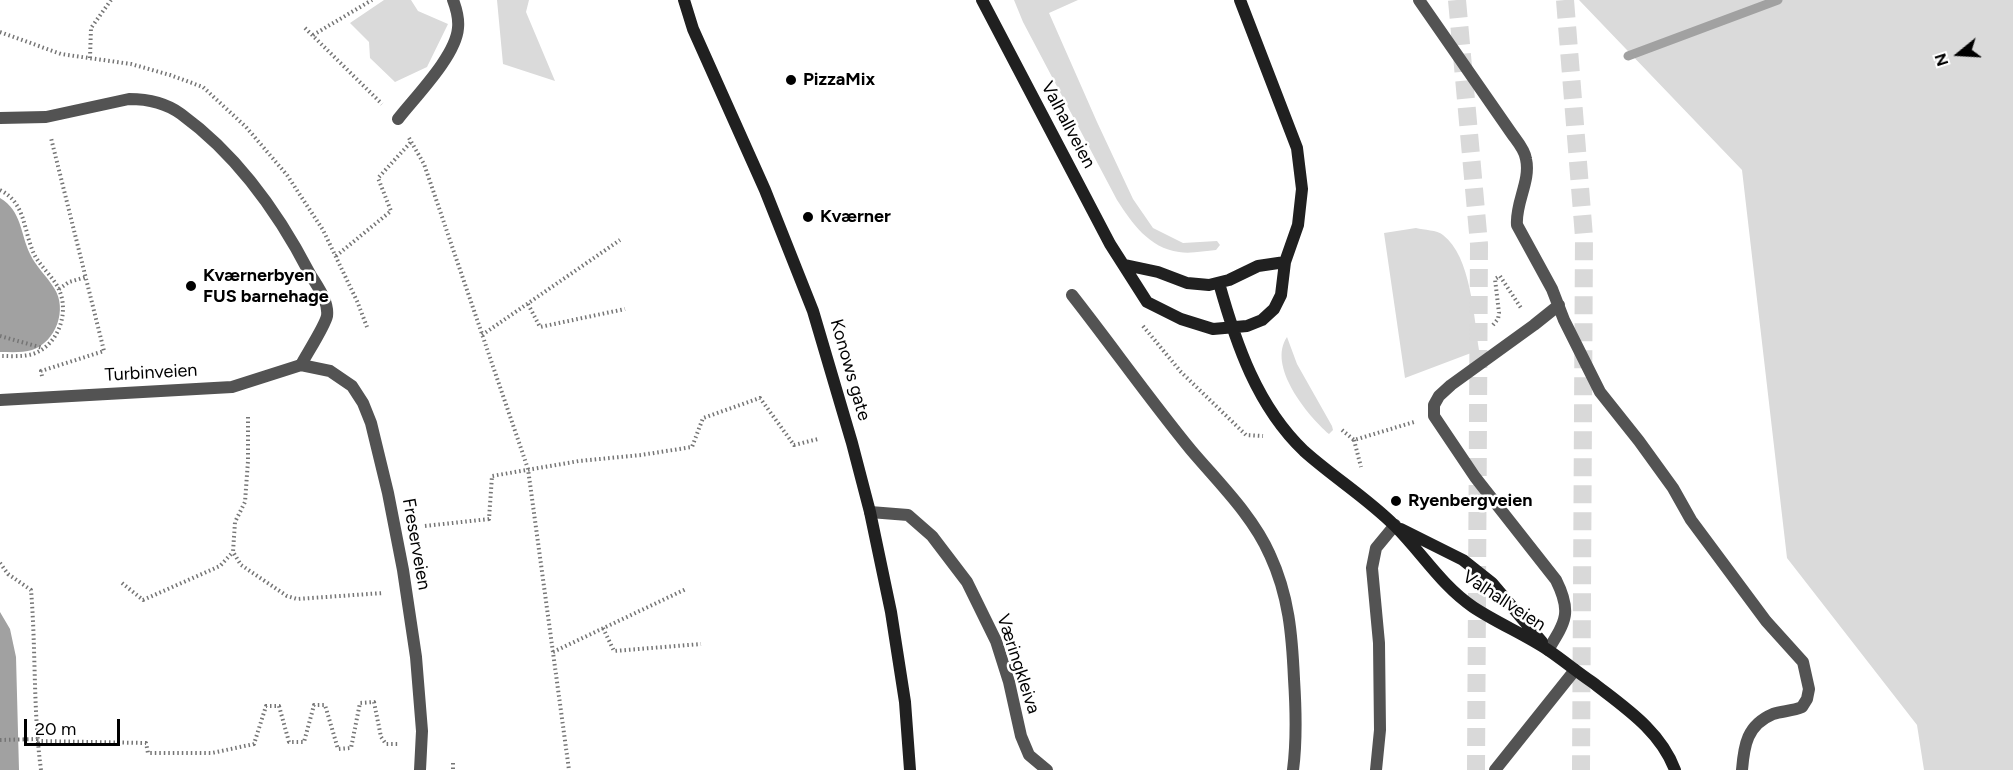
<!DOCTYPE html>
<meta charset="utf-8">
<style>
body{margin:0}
#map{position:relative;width:2013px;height:770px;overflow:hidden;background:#fff;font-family:Figtree,sans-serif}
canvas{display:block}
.north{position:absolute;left:1929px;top:24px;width:60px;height:60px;-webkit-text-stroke:4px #fff;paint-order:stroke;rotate:252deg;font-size:16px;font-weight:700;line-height:24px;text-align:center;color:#000}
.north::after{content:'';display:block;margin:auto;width:21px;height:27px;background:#000;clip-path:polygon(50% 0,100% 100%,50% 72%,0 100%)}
.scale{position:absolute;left:24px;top:719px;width:96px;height:27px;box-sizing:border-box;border:3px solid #000;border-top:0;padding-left:8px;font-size:18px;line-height:21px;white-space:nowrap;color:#000;-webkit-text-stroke:4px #fff;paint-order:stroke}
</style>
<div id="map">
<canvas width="2013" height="770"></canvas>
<div class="north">N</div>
<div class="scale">20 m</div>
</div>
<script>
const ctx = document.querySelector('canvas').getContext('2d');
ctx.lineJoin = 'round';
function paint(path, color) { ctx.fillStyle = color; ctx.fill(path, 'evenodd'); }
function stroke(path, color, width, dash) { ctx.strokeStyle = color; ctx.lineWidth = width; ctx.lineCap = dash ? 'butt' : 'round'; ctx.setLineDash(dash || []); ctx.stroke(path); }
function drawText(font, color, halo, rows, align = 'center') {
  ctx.font = font + ' Figtree,sans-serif'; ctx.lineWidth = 5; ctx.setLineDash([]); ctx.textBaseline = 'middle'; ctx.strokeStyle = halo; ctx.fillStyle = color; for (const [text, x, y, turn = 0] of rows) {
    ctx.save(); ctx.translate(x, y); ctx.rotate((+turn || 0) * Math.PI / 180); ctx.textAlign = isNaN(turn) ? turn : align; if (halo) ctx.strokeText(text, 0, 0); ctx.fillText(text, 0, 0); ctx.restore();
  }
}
paint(new Path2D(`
 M384,0H411L418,11L448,24L427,67L395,82L370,58L369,42L350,23Z
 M497,0H529L526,12L555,81L503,64Z
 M1014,0H1078L1049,13L1097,122L1133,199L1153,228L1183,243L1217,241L1220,245L1216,250C1205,251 1190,254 1179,252C1149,248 1132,223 1117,200L1023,22Z
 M1579,0H2013V770H1924L1917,725L1787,558L1742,170Z
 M1416,228C1424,230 1437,230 1443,235C1471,256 1474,318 1479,350L1405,378L1384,233Z
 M1287,337L1297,364L1332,426L1333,430L1329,434C1307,415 1267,366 1287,337Z`), '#dadada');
paint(new Path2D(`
 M0,198C22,211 20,233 30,254C36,267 47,276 54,288C68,309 56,342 32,350C23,353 10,352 0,352Z
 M0,612L10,629L16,657L19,770H0Z`), '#a1a1a1');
stroke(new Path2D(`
 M1628,56L1778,0`), '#a1a1a1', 9);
stroke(new Path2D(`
 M1457,0L1479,244L1476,770
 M1565,0L1584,237L1581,770`), '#d9d9d9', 18, [18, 9]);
stroke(new Path2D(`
 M305,28L382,104
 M0,32L61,54L131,64L170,75L203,87L246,127L287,175L323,230L357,301L367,327
 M313,35L372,0
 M90,58L91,28L111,0
 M409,138L424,164L528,469L569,770
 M0,190C26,203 23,230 34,254C41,268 55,278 60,292C69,315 57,346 33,354C23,357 10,356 0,356
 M336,256L391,211L378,178L411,142
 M59,289L69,282L86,277
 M528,304L540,327L625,309
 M1493,325L1498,319L1499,313L1495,279L1500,276L1521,308
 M1143,326L1181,372L1246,435L1263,436
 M482,335L620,240
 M0,336L43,348
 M42,376L41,371L104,351L51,138
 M248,417V461L245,502L235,522L233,552L241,565L287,596L297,599L383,593
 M1342,430L1354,440L1414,422
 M1354,440L1361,467
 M425,526L489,519L492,476L579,461L641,455L692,447L703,418L760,398L794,445L818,439
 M0,563L8,574L31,590C36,650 33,711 41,770
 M122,583L143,600L220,566L233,552
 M603,628L614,651L701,644
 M553,652L686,589
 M0,740L37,739
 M37,741L146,743L148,753H212L254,744L266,706H279L289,742H304L314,705H325L338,749L351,748L360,703L374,702L381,737L386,744H399
 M453,763V770`), '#757575', 4, [1.5, 3]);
stroke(new Path2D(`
 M1419,0L1512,134C1517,141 1525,150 1526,159C1531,181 1515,203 1517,225L1552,289L1564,320L1600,392L1639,441L1673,488L1691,520L1766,621L1803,662L1809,689L1807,699L1802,707C1793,711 1782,711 1773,714C1747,725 1744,745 1742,770
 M0,118L46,117L129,99C147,99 166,103 181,114C236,154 279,214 310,274C317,286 329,301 327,316C325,326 306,355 301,365
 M398,119C415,97 456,56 458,28C459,19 456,8 453,0
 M1072,295C1112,346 1150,400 1191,450C1219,483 1253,516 1270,555C1289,596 1292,635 1294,679C1296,710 1297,740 1293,770
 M870,512L908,515L932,536L967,582L996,641L1009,682L1021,736L1029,755L1047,770
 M1548,650C1566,621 1572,612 1556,580L1475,477L1434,416V405L1439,396L1451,385L1534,325L1559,305
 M1495,770L1575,670`), '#535353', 12);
stroke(new Path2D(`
 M0,400L232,387L301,365L330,371L352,386L363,403L371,423L388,493L403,570L416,657L422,731L420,770
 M1376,770L1380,730L1379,643L1372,568L1376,548L1395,525`), '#535353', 12);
stroke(new Path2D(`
 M684,0L693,29L765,190L813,311L852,443L870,512L891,612L905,702L910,770
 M982,0L1110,244L1147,302L1181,319L1213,329L1247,326L1262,320L1274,309L1281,295L1285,262L1298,225L1302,189L1297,148L1240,0
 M1125,265L1158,272L1187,283L1209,285L1229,280L1258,266L1285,262
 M1219,283C1236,344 1257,406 1304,451C1333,477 1367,498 1395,526C1422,553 1441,585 1473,607C1497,623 1524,634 1548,650C1563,660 1577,672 1592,682C1624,707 1660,730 1675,770
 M1401,529L1463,560L1492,583L1542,642`), '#202020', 12);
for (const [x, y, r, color] of [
 [791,80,6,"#000"],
 [808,217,6,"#000"],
 [191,286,6,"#000"],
 [1396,501,6,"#000"]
]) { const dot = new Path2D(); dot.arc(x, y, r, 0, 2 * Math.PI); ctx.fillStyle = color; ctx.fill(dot); stroke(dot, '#fff', 2); }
drawText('bold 18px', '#000', '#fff', [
 ["PizzaMix",803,80],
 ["Kværner",820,217],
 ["Kværnerbyen",203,276],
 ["FUS barnehage",203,297],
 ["Ryenbergveien",1408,501]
], 'left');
drawText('18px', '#000', '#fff', [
 ["Valhallveien",1068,125,62],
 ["Konows gate",850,370,74],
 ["Turbinveien",151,373,-3],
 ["Freserveien",416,544,80],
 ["Valhallveien",1504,601,33],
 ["Væringkleiva",1018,664,72]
]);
</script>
